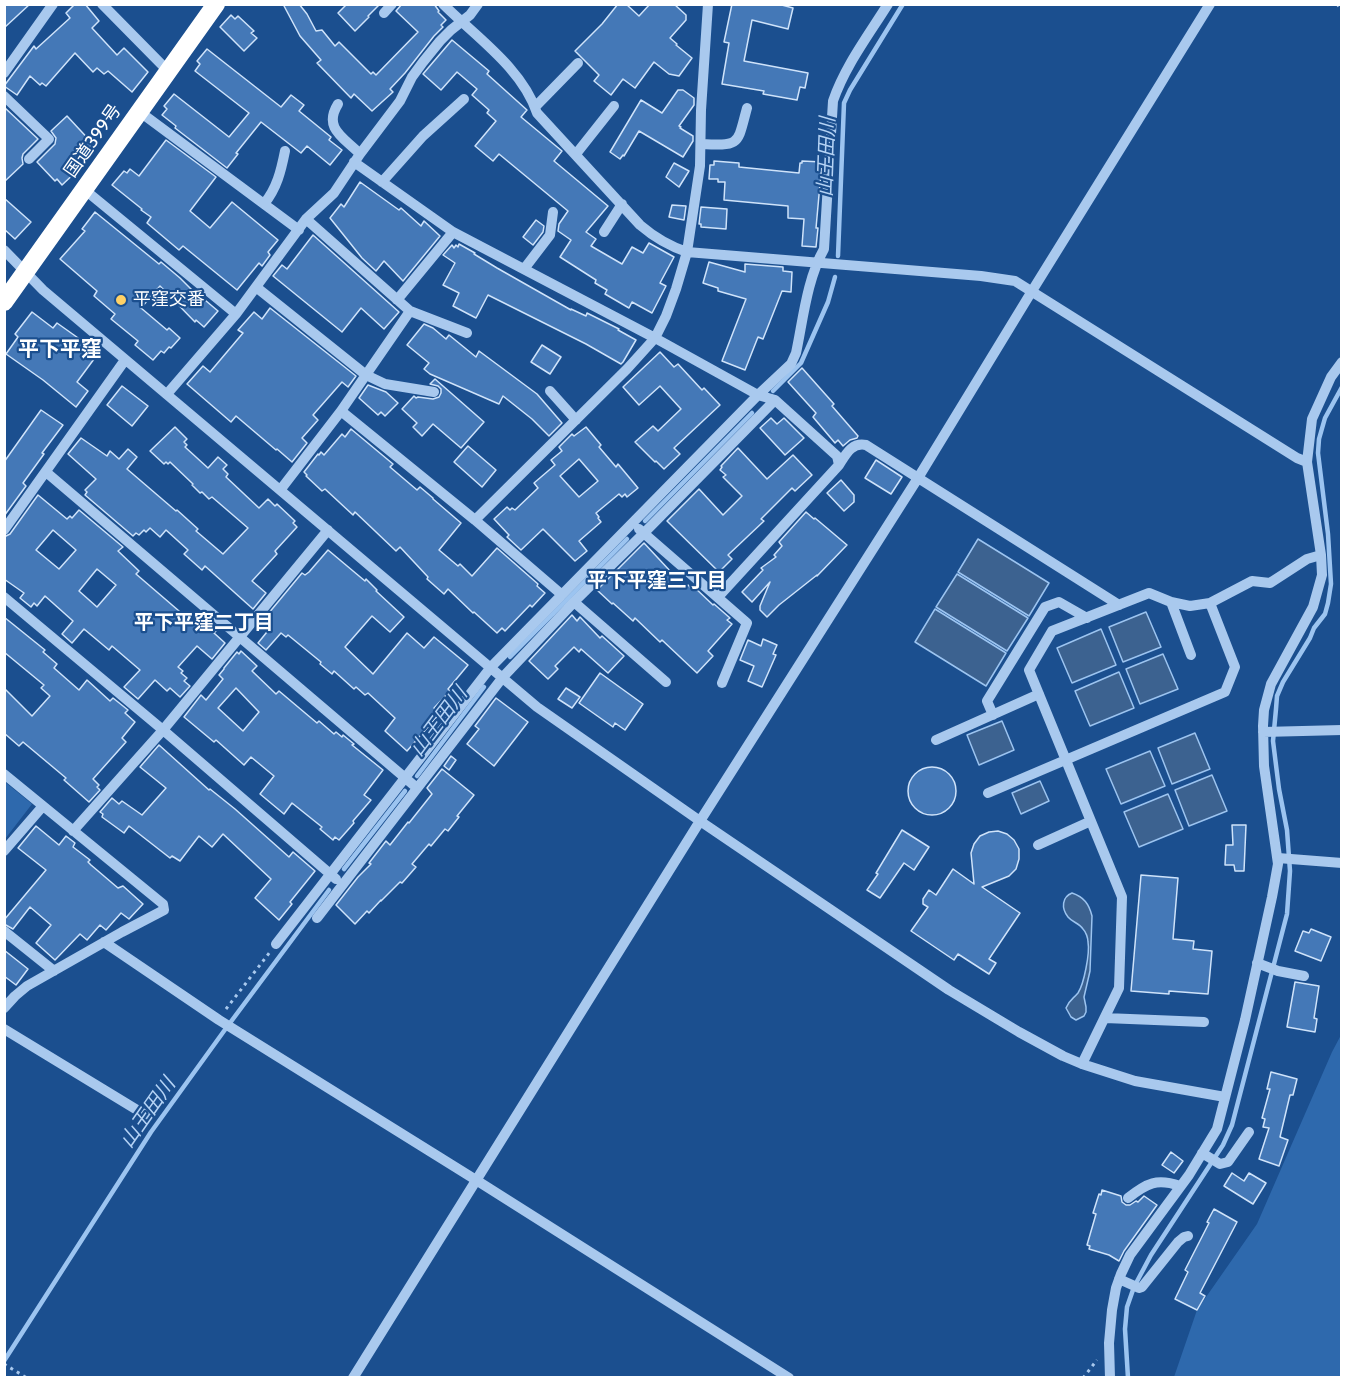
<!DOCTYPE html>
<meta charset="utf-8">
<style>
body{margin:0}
#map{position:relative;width:1346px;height:1382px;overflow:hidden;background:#1b4f8f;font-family:Cabin,sans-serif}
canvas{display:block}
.frame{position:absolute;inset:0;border:6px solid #fff;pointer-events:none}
</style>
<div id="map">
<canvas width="1346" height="1382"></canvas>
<div class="frame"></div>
</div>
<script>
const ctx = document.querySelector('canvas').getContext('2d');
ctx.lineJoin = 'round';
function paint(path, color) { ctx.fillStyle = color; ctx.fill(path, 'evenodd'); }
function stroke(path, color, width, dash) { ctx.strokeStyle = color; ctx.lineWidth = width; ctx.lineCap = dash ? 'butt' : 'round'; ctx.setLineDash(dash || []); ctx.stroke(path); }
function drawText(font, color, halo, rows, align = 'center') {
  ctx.font = font + ' Cabin,"Noto Sans JP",sans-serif'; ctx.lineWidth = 4.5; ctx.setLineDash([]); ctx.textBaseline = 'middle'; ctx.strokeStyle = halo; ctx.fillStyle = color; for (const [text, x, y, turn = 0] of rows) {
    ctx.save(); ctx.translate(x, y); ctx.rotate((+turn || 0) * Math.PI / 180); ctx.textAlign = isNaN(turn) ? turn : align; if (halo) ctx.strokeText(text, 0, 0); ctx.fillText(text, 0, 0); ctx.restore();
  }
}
paint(new Path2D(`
 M5,782L32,804L5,839Z
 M1341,1035V1377H1174L1197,1310L1257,1224L1332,1052Z`), '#2e69ad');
const water = new Path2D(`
 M978,539L1049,583L1029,616L958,572Z
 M957,574L1028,618L1007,651L936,607Z
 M935,609L1006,653L986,686L915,642Z
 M1146,612L1161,647L1123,662L1109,627Z
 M1101,629L1116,665L1072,683L1057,648Z
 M1163,654L1178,689L1140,704L1126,669Z
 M1119,672L1134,708L1090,726L1075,691Z
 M1002,721L1014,750L979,765L967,735Z
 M1195,733L1210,769L1172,784L1158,748Z
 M1150,751L1165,786L1121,804L1106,769Z
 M1212,775L1227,811L1189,826L1175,790Z
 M1040,781L1049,801L1021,814L1012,793Z
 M1168,794L1183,829L1139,847L1124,812Z
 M1072,893C1084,897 1089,904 1092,916L1090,971L1084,997L1086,1007V1012L1084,1016L1076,1020L1071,1017L1066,1008C1069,1000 1073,999 1078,993C1084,984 1090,953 1088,942C1088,938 1086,932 1083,929C1079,923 1072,922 1068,917C1061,908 1062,897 1072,893Z`);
paint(water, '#3c6290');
stroke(water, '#9cc4f0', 1.5);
stroke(new Path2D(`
 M838,256L844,103L850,90L903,4
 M773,391L801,363L828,302L835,277
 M645,521L752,413
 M510,657L627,539
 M417,776L484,687
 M344,869L405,791
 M4,1361L151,1132L224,1031L329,890
 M1128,1378L1125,1329L1127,1307L1134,1287L1151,1255L1223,1145L1232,1125L1287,914L1290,871L1287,830L1279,789L1273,741L1276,709L1277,696L1283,682L1310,638L1314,628L1325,614L1328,603L1331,584L1328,534L1318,453L1319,439L1325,418L1342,387`), '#9cc4f0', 4.5);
const building = new Path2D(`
 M4,4H30L4,28Z
 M75,4H85L99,21L92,28L117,55L124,48L148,72L132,92L108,71L104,74L97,68L93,72L75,53L46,86L42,83L40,85L30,76L17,95L4,86L34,46L36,49L70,18L66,13Z
 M283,4H299L307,14L316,31L322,30L335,46L339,42L371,74L373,72L376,75L418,32L396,11L402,4H434L439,11L438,12L446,20L441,25L443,27L434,36L405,73L390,89L393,92L372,111L354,94L351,98L317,63L321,60L300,36Z
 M347,4H380L368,16L369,17L355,31L338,13Z
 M618,4H626L639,16L650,4H674L686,15V20L670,38L677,44L676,45L692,58L679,76L669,74L654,62L635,88L623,79L611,95L594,81L599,75L575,51L602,24Z
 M732,4H778L793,8L788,29L752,20L744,61L808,73L805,88L800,87L797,100L763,94L764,91L722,84L729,43L724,42Z
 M231,15L235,19L238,16L254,31L251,33L257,38L244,51L220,27Z
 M452,40L489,71L487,74L527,110L521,117L562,151L554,161L608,206L586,232L596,239L591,246L622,264L632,247L643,253L649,243L674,257L660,283L666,286L652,313L632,302L629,308L605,294L607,290L595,283L596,280L560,257L571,240L558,231L559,224L568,211L499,154L493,161L475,146L496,121L487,113L489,110L472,95L477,89L457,72L441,90L423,74Z
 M207,49L281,107L291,95L304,105L299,111L331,137L329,140L342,150L330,165L307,146L301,153L261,122L236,153L238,154L227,168L175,128L176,126L162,115L167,109L164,106L174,94L229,137L249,113L195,71L200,64L197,61Z
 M678,90H683L694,98V105L679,126L681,127L680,128L693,136V141L683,157L639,131L624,156L623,155L620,159L610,152L641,100L662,113Z
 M4,107L38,139L23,154L22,158L23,164L4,182Z
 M67,116L93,144L74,161L80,168L62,185L57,179L55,181L37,162L55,144L56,138L51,131Z
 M166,140L216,177L190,211L210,228L232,202L278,240L268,252L270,255L262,266L259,263L237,290L183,246L179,250L147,223L151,217L141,210L142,209L112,185L124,171L127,173L130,169L139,176Z
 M714,161L739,163V167L799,173L800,163H802V161L822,162L816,228H818L816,247L802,246L804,219L788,218V206L724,200L725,182H718V179H709L710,165H714Z
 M674,163L689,171L679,187L666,177Z
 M360,182L399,210L401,208L421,226L424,221L440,236L403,281L384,261L376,271L362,258L330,218L341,204L344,207Z
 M4,198L31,222L15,239L4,229Z
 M672,205L686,206L684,220L669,217Z
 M701,207L727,209L726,229L701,227V224H699Z
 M95,212L159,264L161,262L180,278L198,296L199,295L218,311L204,327L196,320L195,322L160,286L141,308L167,330L169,328L180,338L171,348L169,347L164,353L161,351L153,360L135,345L138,341L111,319L115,314L94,296L97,291L60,259L85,231L82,229Z
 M536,220L544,226L543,232L533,245L523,237Z
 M313,235L399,312L384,329L361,308L342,332L273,276L282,265L287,269Z
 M459,244L475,253L474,254L497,268L571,310V309L586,316L587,313L619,329L618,330L636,340L623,362L621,364L586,344L488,295L476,318L453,306L459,293L443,285L455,263L443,255L452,245L454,248L456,245L458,247Z
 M709,262L745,272V264L783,267V271L792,272L791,292L782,291L763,339L758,337L745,370L722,361L746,299L718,291V288L703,283Z
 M270,308L356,376L348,387L342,382L313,415L318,420L302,438L307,443L292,462L277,449L276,450L236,416L231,422L187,384L203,366L210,372L243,333L238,330L254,312L262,319Z
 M32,312L53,328L57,323L81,340L79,342L97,355L77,382L88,391L76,407L43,380L6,354L18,337L15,334Z
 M424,324L433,328L446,339L449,335L476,357L479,351L537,394L562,423L549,436L532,419L503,396L499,404L430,374L424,369L429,363L407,345Z
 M542,345L561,357L550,374L531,362Z
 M660,352L674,367L678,364L702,390L704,388L720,405L674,448L680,454L664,469L656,461L655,462L635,442L653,426L658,431L681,409L660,386L639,405L623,387Z
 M802,368L834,404L832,406L858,436L857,438L850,440L843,446L838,440L835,443L813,417L816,413L788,382Z
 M435,379L484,422L461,448L433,424L422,436L413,427L417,423L402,409L414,396L416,398L418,397L433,399L439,397L441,393V389L438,386L430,384Z
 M368,385L386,392L398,403L385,416L381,412L378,415L359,398Z
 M122,386L148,406L132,426L107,405Z
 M41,410L63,425L42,453L44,454L23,483L26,486L4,516V462Z
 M771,418L777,424L784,418L804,438L785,455L760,428Z
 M175,427L187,439L184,442L187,445L185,447L208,468L218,457L227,465L223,469L228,474L226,477L259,508L268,499L275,506L277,504L295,521L293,523L297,527L275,551L277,554L252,581L266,593L253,609L205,566L202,570L184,554L188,550L166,530L160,537L150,528L146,532L144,530L139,535L136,533L133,536L85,495L87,492L85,490L96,479L68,454L81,438L107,456L110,451L119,459L128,449L137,457L127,469L176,511L177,510L198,529L196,531L223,554L248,528L212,497L209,499L202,492L200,493L192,485L193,484L170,462L168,464L166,462L164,464L150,451Z
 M586,427L601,445L599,447L616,467L618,464L638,488L627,497L625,494L622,497L619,494L596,513L599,517L598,518L601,522L579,541L587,551L575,561L543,529L521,550L507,537L509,535L494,519L507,507L510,510L512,508L515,510L538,488L534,483L555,465L551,460L562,451L559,447L572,434L574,436ZM579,459L598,481L579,497L560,476Z
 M351,429L393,464L390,467L417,490L420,487L433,498V499L461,523L439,550L458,566L460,564L472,576L497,548L538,584L537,586L545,593L532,607L530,605L505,631L502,628L497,633L474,612L473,613L448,589L444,594L427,579L428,577L400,547L396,551L355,512L353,515L325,489L322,491L306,476L307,475L304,472L318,454L319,455L321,452L324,455L342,434L345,437Z
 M468,446L496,470L482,487L454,462Z
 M738,448L767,479L793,455L812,475L795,491L792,488L761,519L764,521L728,555L732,559L719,572L667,521L699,489L723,515L742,496L723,477L726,475L720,470L722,467L721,466Z
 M876,460L902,477L891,494L865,478Z
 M841,480L854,495V502L844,511L827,493Z
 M38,495L67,519L70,516L72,518L79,510L123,547L118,551L139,571L136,574L193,623L199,617L216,631L214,633L225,643L212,659L197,646L178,667L183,671L181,673L187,678L184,681L190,686L180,697L170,688L167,691L155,680L138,699L124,687L140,670L112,646L109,650L84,629L72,643L62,634L73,621L45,596L37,606L34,603L31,607L20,598L24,593L4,579V537L10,534ZM53,530L76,550L59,569L36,550ZM97,569L116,585L97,607L79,591Z
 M806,512L814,519L815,518L847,545L817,576V575L779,605L767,617L760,610V606L770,582L752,602L742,592L763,570L761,568L776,557L774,555L782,546L779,542Z
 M644,543L685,587L688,585L690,587L692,585L713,605L714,604L730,618L727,620L732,624L708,651L713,656L697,673L662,640L660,642L635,618L633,621L613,603L612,604L597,590Z
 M328,550L365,581L366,579L377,590L376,591L404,617L390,632L372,616L345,647L373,674L407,633L424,648L434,637L468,665L448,689L450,691L434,708L441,712L407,751L385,731L395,718L368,693L365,695L356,687L354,689L334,671L332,674L320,664L321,662L288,635L286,637L281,633L266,650L258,643L271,627L263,620L302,573L305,575L309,572Z
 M572,615L577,621L580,617L600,638L602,636L624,656L608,673L581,649L579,652L574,647L555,666L558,669L548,679L529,661Z
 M4,617L45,650L43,652L57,664L54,668L79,690L87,680L110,701L113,698L128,710L125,713L135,722L122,738L126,742L93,779L99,785L97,787L100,790L89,802L64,780L66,778L23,742L19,746L4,733V688L32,716L50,696L41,688L44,685L4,652Z
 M763,639L777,645L773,654L776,655L762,687L748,681L754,666L740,660L748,640L761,646Z
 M241,651L257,666L252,671L276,694L279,691L317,723L319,721L334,734L336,732L342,737L343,735L354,744L352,745L383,770L364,795L371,800L353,821L354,823L339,840L335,837L333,840L320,829L322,827L292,803L284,814L260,794L274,776L251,757L244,765L216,740L214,742L184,717L201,695L206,700L223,679L219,675L224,669V668L237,652L239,654ZM236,688L259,712L243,731L218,708Z
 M600,673L643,704L625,730L615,723L613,727L579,703Z
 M566,688L580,697L572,708L558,699Z
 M496,698L528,722L494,766L467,744L479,729L475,726Z
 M159,745L209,790L210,789L235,809L289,857L293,852L315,871L290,902L292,904L279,920L255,898L271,879L223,834L212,847L199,836L180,861L172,856L170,858L129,826L124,833L102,817L103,814L100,812L112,798L119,804L122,801L142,815L166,788L140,767Z
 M451,756L456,760L449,770L444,766Z
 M908 791a24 24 0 1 1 48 0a24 24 0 1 1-48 0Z
 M442,769L474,795L457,816L459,817L448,831L445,829L431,846L429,844L412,864L416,867L402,883L400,882L381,901V900L369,913L367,911L355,924L336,905L358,877L371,864L369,863L386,841L390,845L408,822L409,823L432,794L427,788Z
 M1232,825H1246L1244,871H1235L1234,865H1225L1226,845H1233Z
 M36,826L59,845L66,836L75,843L73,847L90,860L88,862L91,865L118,888L123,886L143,904L129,919L121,913L106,930L100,925L87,940L80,934L55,960L36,943L51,925L30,907L13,929L4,924V920L46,870L18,848Z
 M902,830L929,847L914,870L904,863L880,898L867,890L878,874L876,873Z
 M998,831L1007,834L1014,840L1019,849V859L1016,869L1009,876L982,887L1020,913L989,959L996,963L989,974L958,954L954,960L911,931L928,907L923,904V899L929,890L936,895L953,869L974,884L971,853L974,844L980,836L989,832Z
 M1141,875L1178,878L1173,939L1194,941L1193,949L1212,951L1208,994L1169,991V994L1131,991Z
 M1311,929L1331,937L1321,961L1295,951L1303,931L1309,933Z
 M4,950L28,969L16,985L4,976Z
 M1295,982L1319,986L1314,1018L1317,1019L1315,1032L1287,1027Z
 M1271,1072L1297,1079L1293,1095H1290L1280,1137L1288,1140L1279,1166L1259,1159L1269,1128L1263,1127L1265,1119L1262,1118L1270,1089H1267Z
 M1171,1152L1183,1161L1174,1173L1162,1165Z
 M1232,1173L1244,1181L1249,1173L1266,1183L1253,1204L1224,1186Z
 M1102,1190L1121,1196L1122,1202L1126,1205H1130L1136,1201L1138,1202L1144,1196L1157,1205L1124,1251L1119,1261L1109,1255L1089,1249L1090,1246L1087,1245L1096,1214L1093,1213L1099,1194L1101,1195Z
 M1214,1209L1237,1222L1200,1293L1205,1296L1197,1310L1175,1299L1188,1272L1185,1270L1209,1223L1207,1222Z`);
paint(building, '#4478b7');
stroke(building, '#cfe3fa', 1.5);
stroke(new Path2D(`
 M1337,4L1342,11
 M226,1009L270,952
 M4,1364L27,1378
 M1083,1378L1097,1360`), '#a9c9ee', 3, [3, 4.5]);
stroke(new Path2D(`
 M102,4L168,71
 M443,4C476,37 522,68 537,113L640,225C654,237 669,246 687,252L981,276L1015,281L1297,458L1307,462
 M384,13L392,4
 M4,73L53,4
 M4,96L49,139L29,159
 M338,104C323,128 343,137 360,154
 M535,107L578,63
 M140,112L299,230
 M701,144C741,146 737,145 747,108
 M576,154L614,106
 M354,162L453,232L655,338L758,395L775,400L837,456L839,465L718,597
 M382,182L423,136L464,99
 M85,190L236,314
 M264,204C277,188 281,171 285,151
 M604,232L622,204
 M4,250L43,290L537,707L700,821L949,990L1019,1032L1063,1056L1082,1064L1135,1081L1225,1097
 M524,269L550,235L553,212
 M256,287L366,375L385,384L434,392
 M397,300L453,232
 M410,311L467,333
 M550,391L576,420
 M167,394L236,314L306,219L334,193L360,154L400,101L412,77L423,62L440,41L451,30L470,15L478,4
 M341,411L475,520L561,594
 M839,465C846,454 852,442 866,445L1119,605
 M46,472L417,788
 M281,489L341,411L410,311L306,219
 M475,520L627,369L655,338L666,316L676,289L687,252L700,166L701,110L708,4
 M639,529L747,623L722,683
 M4,530L125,360
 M4,597L163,730L336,879
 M574,602L666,682
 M1171,602L1191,655
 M993,715L987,701L1045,607L1059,602L1087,618
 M1263,732L1342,730
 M936,740L1039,694
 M4,774L163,904L164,910L122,932L27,986L15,996L4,1008
 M988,793L1225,692L1235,667L1210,603
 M73,831L163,730L328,530
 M1038,845L1091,821
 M4,851L43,806
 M1278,858L1342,863
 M317,918L503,677L574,602L644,533L775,400
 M4,931L54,971
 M104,942L219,1020L476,1180L789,1378
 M276,944L491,667L758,395L791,364L796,353C803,320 807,279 824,249L833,101C845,66 868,36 888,4
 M1257,963L1278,971L1304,976
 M1105,1018L1204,1022
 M4,1029L147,1116
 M1082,1064L1119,988L1122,897L1029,670L1052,631L1149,593L1171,602L1190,606L1210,603L1252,581L1270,583L1307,559L1321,555
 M1202,1153L1220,1164L1228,1162L1249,1132
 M1128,1198C1147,1183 1157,1178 1180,1186
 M1119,1279L1139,1288L1142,1287L1178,1242L1184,1237L1188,1236
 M353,1378L700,821L918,478L1032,291L1210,4
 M1110,1378L1109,1343L1112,1310L1116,1288L1121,1274L1130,1255L1189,1175L1217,1129L1245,1020L1272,897L1278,864L1264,766L1263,726L1264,710L1271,684L1313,607L1322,575L1321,555L1307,462L1312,419L1331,377L1342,362`), '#a9c9ee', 10);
stroke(new Path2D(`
 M4,302L216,4`), '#fff', 18);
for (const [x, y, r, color] of [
 [121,300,6,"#ffd166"]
]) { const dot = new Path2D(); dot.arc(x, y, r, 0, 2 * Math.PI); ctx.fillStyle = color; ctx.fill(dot); stroke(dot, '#1b4f8f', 2); }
drawText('18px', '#fff', '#1b4f8f', [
 ["国道399号",93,141,-55]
]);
drawText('18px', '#fff', '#1b4f8f', [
 ["平窪交番",133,300]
], 'left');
drawText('italic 20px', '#b5d3f5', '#1b4f8f', [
 ["山王田川",827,157,-88],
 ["山王田川",439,722,-53],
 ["山王田川",148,1113,-55]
]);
drawText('bold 20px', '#fff', '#1b4f8f', [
 ["平下平窪三丁目",657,581],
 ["平下平窪二丁目",204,623]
]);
drawText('bold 21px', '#fff', '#1b4f8f', [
 ["平下平窪",60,350]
]);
</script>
